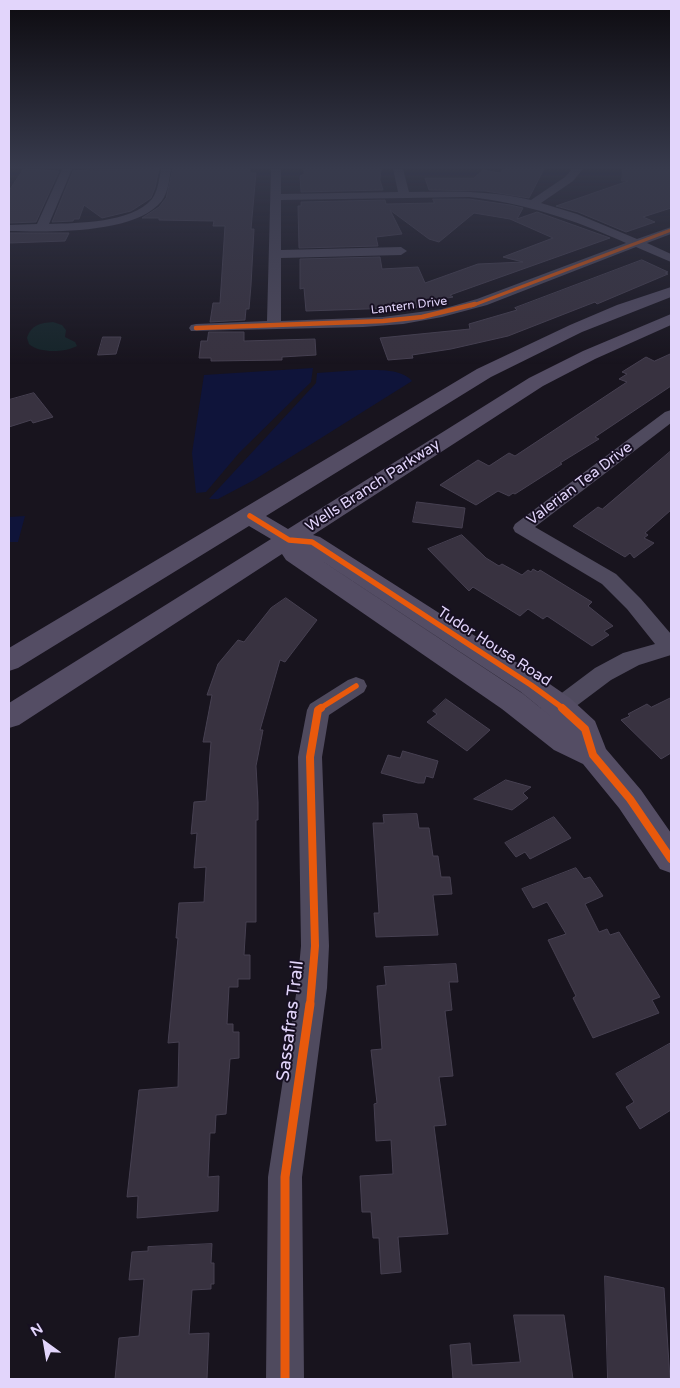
<!DOCTYPE html>
<style>
body{margin:0}
#map{position:relative;width:680px;height:1388px;overflow:hidden;background:#18141e;font-family:"Varela Round",sans-serif}
canvas{display:block}
.frame{position:absolute;inset:0;border:10px solid #e2d5fb;pointer-events:none}
.north{position:absolute;left:20px;top:1318px;width:50px;height:50px;-webkit-text-stroke:4px #171022;paint-order:stroke;rotate:328deg;font-size:14px;font-weight:700;line-height:20px;text-align:center;color:#e2d5fb}
.north::after{content:'';display:block;margin:auto;width:18px;height:22px;background:#e2d5fb;clip-path:polygon(50% 0,100% 100%,50% 72%,0 100%)}
</style>
<div id="map">
<canvas width="680" height="1388"></canvas>
<div class="frame"></div>
<div class="north">N</div>
</div>
<script>
const ctx = document.querySelector('canvas').getContext('2d');
ctx.lineJoin = 'round';
function paint(path, color) { ctx.fillStyle = color; ctx.fill(path, 'evenodd'); }
function stroke(path, color, width, dash) { ctx.strokeStyle = color; ctx.lineWidth = width; ctx.lineCap = dash ? 'butt' : 'round'; ctx.setLineDash(dash || []); ctx.stroke(path); }
function drawText(font, color, halo, rows, align = 'center') {
  ctx.font = font + ' "Varela Round",sans-serif'; ctx.lineWidth = 4; ctx.setLineDash([]); ctx.textBaseline = 'middle'; ctx.strokeStyle = halo; ctx.fillStyle = color; for (const [text, x, y, turn = 0] of rows) {
    ctx.save(); ctx.translate(x, y); ctx.rotate((+turn || 0) * Math.PI / 180); ctx.textAlign = isNaN(turn) ? turn : align; if (halo) ctx.strokeText(text, 0, 0); ctx.fillText(text, 0, 0); ctx.restore();
  }
}
paint(new Path2D(`
 M53,322L62,325L66,330L65,337L75,342L77,346C66,352 40,354 29,344L27,338C31,325 40,323 53,322Z`), '#152429');
paint(new Path2D(`
 M313,368L311,382L239,453L206,492L196,493L192,453L204,375Z
 M360,370C375,370 402,368 412,381L254,480L218,499H209L316,383L317,373Z
 M25,516L18,542H9V517Z`), '#0f143a');
const building = new Path2D(`
 M24,169L59,171L36,222L9,223V191Z
 M159,169L155,188L151,198L131,211L102,218L84,205L79,219H74L73,221L52,222L73,171Z
 M173,169H250V173H256L251,229H254L251,285L249,309H246L245,320L210,322L213,303H220L225,226H213L214,221L159,220V218H142L159,207L166,198Z
 M304,169H381L380,180L383,190L301,192L300,176L304,174Z
 M504,169H544L529,198L485,191L429,190L425,178H474L483,170L500,173Z
 M623,169H671V208L643,217L655,222L626,232L578,212L556,206L628,181H622Z
 M433,199H469L510,205L523,208L517,219L537,212L610,238L450,295L453,297L419,303L424,307L306,311L304,288L300,289V259L380,257L382,269L418,267L425,283L478,264L523,262L503,257L553,238L510,219L474,213L439,242L429,239L390,210L402,234L376,237L378,246L299,248L298,206H301V202L385,200L386,204L434,203Z
 M9,233H69L65,241L9,243Z
 M642,260L668,272L665,273L668,274L597,304L595,302L508,336L451,349L412,355L413,358L388,360L380,338L470,329L469,324L517,310L515,308Z
 M209,332H244V341L315,339L316,355L282,357V360L211,361V358H199L201,341H207Z
 M103,337H121L116,354L98,355Z
 M671,354V386L595,437L599,439L560,463L562,464L515,494L513,493L509,496L498,491L476,505L440,485L478,460L489,466L509,453L515,456L627,382L619,379L627,374L622,372L646,357L654,361Z
 M34,393L53,417L33,423L31,420L9,427V400Z
 M671,451V510L645,533L648,535L644,538L654,543L634,558L630,553L625,557L573,526L598,507L602,509Z
 M417,502L465,508L462,528L413,522Z
 M462,535L486,558L499,566L502,564L522,575L528,570L531,572L533,569L538,572L540,570L592,602L588,606L613,626L604,631L609,635L592,646L547,616L543,619L528,609L520,616L473,587L469,591L428,549Z
 M286,598L317,620L285,662L280,660L260,730H263L256,766L258,802V820H256V922H246L244,955H250V979H238V987H229L227,1024H233V1032H239V1058L230,1059L226,1114L216,1115L215,1133H210L208,1177L219,1176L218,1211L137,1218L138,1196L127,1197L139,1090L178,1087L179,1042L168,1043L178,938H176L179,903L204,902L206,867L194,868L197,833L191,834L194,802L206,801L211,742H203L212,695H207L218,664L238,640L244,642L271,608Z
 M671,698V753L661,759L621,720L630,716L628,714L647,704L651,707Z
 M446,699L490,730L467,751L427,722L437,714L433,711Z
 M403,751L438,761L433,778L426,776L424,783H418L381,773L388,755L400,758Z
 M506,780L531,787L523,793L528,798L512,810L474,799Z
 M417,814L419,828H429L433,856H438L441,877H450L452,894L433,895L438,935L376,937L374,913H379L373,823H384L383,815Z
 M554,817L571,838L530,859L525,852L516,857L505,843Z
 M576,868L584,879L590,877L603,896L585,904L599,932L607,929L610,935L619,932L660,997L652,1000L659,1013L593,1038L573,998L576,996L548,940L566,934L547,902L533,908L522,889Z
 M456,964L458,982H449L452,1010L445,1011L453,1076L439,1077L446,1125L434,1126L448,1234L398,1237L401,1272L381,1274L379,1238H373L371,1212H362L360,1176L393,1174L391,1140L376,1141L374,1104L377,1103L371,1050L382,1049L377,986L386,985L384,967Z
 M671,1043V1110L640,1129L626,1107L634,1102L616,1074Z
 M212,1244L211,1263H214V1284H211V1289L192,1290L189,1334L209,1333L207,1379H115L119,1338L139,1336L144,1279L129,1280L132,1252L148,1251V1247Z
 M605,1276L664,1288L670,1379H608Z
 M514,1315H564L573,1379H453L450,1345L470,1343L472,1365L520,1362Z`);
paint(building, '#383240');
stroke(building, '#464051', 1);
paint(new Path2D(`
 M62,169H72L49,224C78,223 131,223 152,199C158,191 159,179 161,169H171C169,182 168,196 158,205C129,234 48,232 9,231V225L37,224Z
 M271,169H281V194L398,192L393,169H403L409,192C450,191 490,190 531,200L565,177L572,169H583L573,181L541,203L577,214L637,239L671,227V234L647,243L671,254V262L636,247L487,305L442,317L403,324L363,327L191,331L189,328L191,325L196,324L267,321ZM469,197C525,203 575,220 626,243L477,299L442,309L383,317L281,321V258L401,255L407,251L401,247L281,250V200Z
 M671,410V423L535,527L616,574L641,599L671,634V655L639,665L611,680L555,722L547,725L539,722L535,716L539,710L595,668L623,653L655,644L627,609L602,584L515,532L513,528L515,524L665,412Z
 M356,677L364,680L367,686L364,692L329,715L322,757L329,946L327,988L302,1177L304,1379H266L268,1177L297,988L301,946L298,757L307,710L310,704L348,680Z`), '#4f4a5e');
paint(new Path2D(`
 M671,287V297L582,332L491,377L266,516L288,529L529,378L583,351L671,314V325L595,359L543,386L313,535L320,537L541,678L570,698L595,721L606,749L641,790L671,833V873L660,869L619,808L583,764L554,750L502,709L286,560L282,554L19,725L9,728V703L271,539L249,526L18,668L9,671V648L477,369L570,325L617,305ZM304,549L521,692L558,722L522,693Z`), '#544d64');
stroke(new Path2D(`
 M471,306L671,230`), '#e8590c', 3);
stroke(new Path2D(`
 M196,328L383,321L422,317L475,304`), '#e8590c', 4.5);
stroke(new Path2D(`
 M250,516L289,540L312,542L531,685L564,709
 M319,709L356,686`), '#e8590c', 5.5);
stroke(new Path2D(`
 M562,708L585,729L593,755L630,799L671,859
 M310,1005L315,946L310,757L318,710L321,708`), '#e8590c', 8);
stroke(new Path2D(`
 M285,1379V1177L310,1004`), '#e8590c', 9);
const sky = ctx.createLinearGradient(0, 0, 0, 364);
sky.addColorStop(0, '#0d0b10');
sky.addColorStop(0.46, '#373a4c');
sky.addColorStop(1, '#373a4c00');
ctx.fillStyle = sky;
ctx.fillRect(0, 0, 680, 364);
drawText('12px', '#e2d5fb', '#171022', [
 ["Lantern Drive",409,306,-7]
]);
drawText('15px', '#e2d5fb', '#171022', [
 ["Valerian Tea Drive",580,484,-37],
 ["Wells Branch Parkway",373,486,-33],
 ["Tudor House Road",494,647,33]
]);
drawText('18px', '#e2d5fb', '#171022', [
 ["Sassafras Trail",291,1021,-83]
]);
</script>
